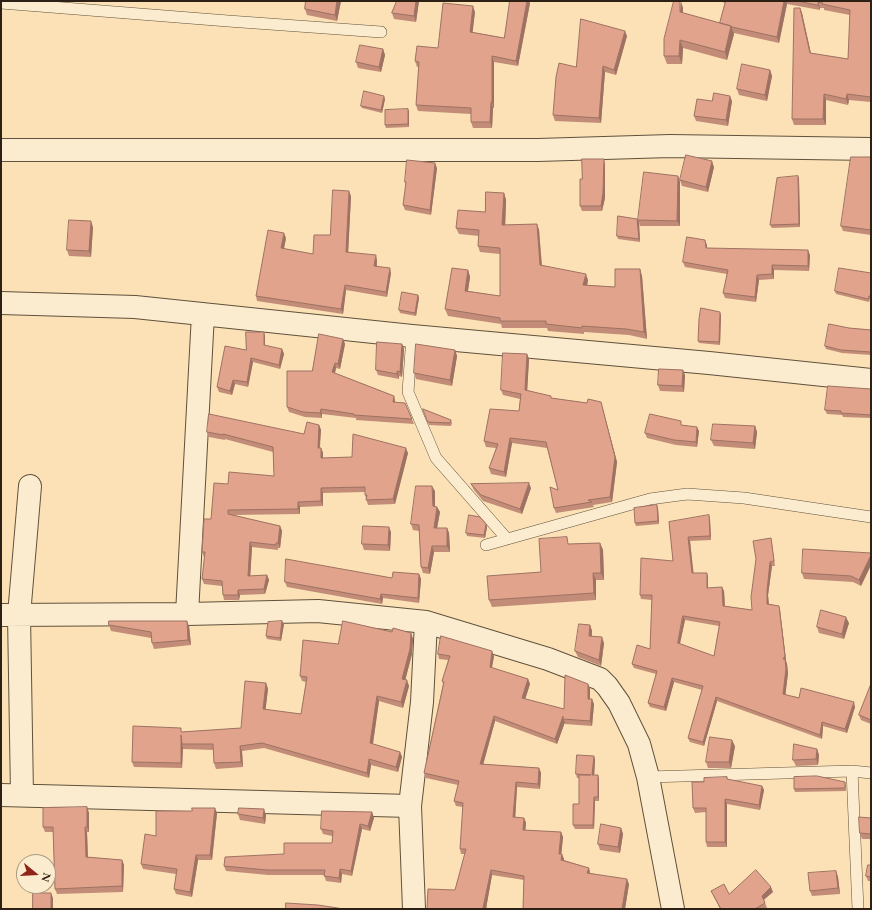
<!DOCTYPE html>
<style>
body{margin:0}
#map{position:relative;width:872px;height:910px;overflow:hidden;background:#fbe1b5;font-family:"EB Garamond",serif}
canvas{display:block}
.frame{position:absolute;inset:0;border:2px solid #2c2114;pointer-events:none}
.north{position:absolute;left:16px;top:854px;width:40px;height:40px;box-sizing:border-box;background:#fceccf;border:1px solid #a99b84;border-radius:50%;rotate:108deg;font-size:11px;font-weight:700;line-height:16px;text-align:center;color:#2c2114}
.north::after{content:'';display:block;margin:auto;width:14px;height:18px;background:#8f2418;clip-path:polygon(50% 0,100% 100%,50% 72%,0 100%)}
</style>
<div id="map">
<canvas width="872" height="910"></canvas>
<div class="frame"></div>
<div class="north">N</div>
</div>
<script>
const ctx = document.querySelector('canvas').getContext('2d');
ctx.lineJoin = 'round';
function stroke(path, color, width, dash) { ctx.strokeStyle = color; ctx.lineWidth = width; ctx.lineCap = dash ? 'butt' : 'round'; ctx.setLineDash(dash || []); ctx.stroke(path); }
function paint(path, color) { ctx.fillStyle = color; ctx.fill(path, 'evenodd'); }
const service = new Path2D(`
 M1,3L228,21L381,32
 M412,336L408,392L436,458L507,539
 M486,545L650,499L687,494L744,498L871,517
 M852,771L858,909
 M648,777L852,771L871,773`);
const minor = new Path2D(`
 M1,150H538L670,146L871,149
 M1,303L135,307L412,336L709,363L871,380
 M187,614L203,314
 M1,615L187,614L318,611L426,622L548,659L600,679L607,686L619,703L639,744L648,777L673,909
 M1,795L410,806
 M22,795L19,615L30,486
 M414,909L410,806L422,702L426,622`);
stroke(service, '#60513c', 12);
stroke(minor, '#60513c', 24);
stroke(service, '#fceccf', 11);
stroke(minor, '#fceccf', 22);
paint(new Path2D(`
 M306,1H341L337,21L307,15L305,9Z
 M397,1H419L416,22L394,19L392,13Z
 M719,1H871V102L849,100L848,105L826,100V125H794L792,119L800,8L802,13L811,53L848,59L850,15L824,10V8H820V10L787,4L779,43L734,33V34L727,60L683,48L682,64H667L664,56L683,8V13L720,23L725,3Z
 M530,3L518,66L494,62V108H493L492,128H473L471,122V114L418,111L416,105L419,67H417L415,61L438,48L475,12L472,32L504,38Z
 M627,36L616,75L605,72L601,123L555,121L553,115L576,67Z
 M383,49L385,55L381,72L358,68L356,62Z
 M770,70L772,76L767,101L739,95L737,89Z
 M385,99L382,113L362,108L361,106Z
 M712,101H732L728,126L696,121L694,116Z
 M408,109L409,112V127L386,128L385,125Z
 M871,157V235L843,231L841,226Z
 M605,164V198L602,211H582L580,206L582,179Z
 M714,167L708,192L682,186L680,180Z
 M437,168L431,215L405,210L403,205L406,185L405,182Z
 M678,176L680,182V226H640L639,222L640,242L618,239L617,236L638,220Z
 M798,176L799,179L800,227L772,228L770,225Z
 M504,193L506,200L505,225L537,224L539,230L542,265L588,280L587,285L615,287L640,269L642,276L647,339L629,335L584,332V334L548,331L547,328H502L501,324L448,316L445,309L468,270L470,277L468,291L500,296V254L480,252L478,246L479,236L459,234L456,228L485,212Z
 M351,196L348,252L377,260V266L391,273L387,297L346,290L343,314L257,301L256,296L286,238L284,249L313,254L330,235Z
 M93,227L91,257L69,256L67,250Z
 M707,245V248L810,255L809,271L774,270V279L759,280L756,302L725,298L723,293L727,274L685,267L683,262Z
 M871,273V299H870L869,302L836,294L835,291Z
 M418,295L419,298L416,316L400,313L399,310Z
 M721,315L720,345L699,343L698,341Z
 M849,328L871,330V355L842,353L826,349L825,346Z
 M265,336V346L282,349L284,354L280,369L253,362L248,387L235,384L232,395L219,392L217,387L246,350Z
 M343,339L345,344L340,369L336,368L335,373L394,396L395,401V402L412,419L414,424L356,420V418L322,414V418L305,417L289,412L287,407L312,371Z
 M402,344L404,349L402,377L399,376V379L378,375L376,370Z
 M455,350L457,356L452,386L416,379L414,373Z
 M527,354L529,359L527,390L552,398L587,403L601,402L617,462L612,502L593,505L594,507L556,513L554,508L558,490L547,448L512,443L506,477L491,474L489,468L496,448L486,447L484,441L519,411L520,399L503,395L501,390Z
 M685,375L684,392L660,391L658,385Z
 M871,389V418L843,417L842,415L827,414L825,410Z
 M423,409L451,420L452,423L451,426L429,425Z
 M319,425L321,430L320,448H321L323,453V458L352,457L408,453L395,504L368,505L365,495V492L323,493V506L300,507V514L233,515L280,526L282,531L280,548H278V550L252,547L250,576L267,575L269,580L265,594L240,595L239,600H224L223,595L222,586L204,584L202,579L205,557H204L202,552L211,519L228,484L274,476L273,452L225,439V440L209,437L207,432L304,434Z
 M683,425L699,431L697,447L676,445L647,438L645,433Z
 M755,426L757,432L755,449L714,446L711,440Z
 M471,484L531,488L522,514L483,501L474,490Z
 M435,491V506L437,507L440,512L437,528H447L449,533L450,552H434L430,574L423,573L421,567L419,531L413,530L411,524Z
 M658,508L659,524L636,526L635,523Z
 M710,519L711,540L690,541L693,573L708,577V588L722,587L724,591L725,606L752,610L771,538L772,543L775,566H772L768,595L769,604L779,606L780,610L786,660V661L787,664L788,673L785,695L855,707L847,733L823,726L822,739L717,701L704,746L690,742L688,738L702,690L674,682L666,711L650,707L648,703L656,674L634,668L632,664L650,649L652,600L641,599L640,595L673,561L669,522ZM685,620L719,626L714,656L680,644Z
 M486,524L487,527L485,538L467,536L466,533Z
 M391,532L390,551L364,550L362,544Z
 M600,543L603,550L604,580H596V600L492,607L489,600L541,572L570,544Z
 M871,553V565L861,586L853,582L804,579L802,573Z
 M419,574L421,579L419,603L383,598L382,604L287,587L285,582L392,578Z
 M282,621L284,624L281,641L267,639L266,636Z
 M849,623L844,639L819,633L817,627Z
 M109,625L189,626L191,645L154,649L152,643L151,638L111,631Z
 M590,625L592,631V636L604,643L601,666L578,657L575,651Z
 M392,632L411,633L413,639L412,654L405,680L409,686L403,708L379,701L373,744L400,752L402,757L398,772L371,765L369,778L264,748L242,751L243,767L216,769L214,763V750L183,749V748L182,768L134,767L132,762L183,732L241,728L266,683L268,689L265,710L301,714L306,682L302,681L300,676L338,644Z
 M438,654L494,656L492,668L528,679L530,684L525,699L564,709L588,684L590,689V699L594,704L592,726L565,724V722L557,744L495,721L483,764L539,768L541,773L540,789L517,787L515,817L524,818L526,823L525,830L561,832L563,837L561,854L564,859V860L589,868L590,873L629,884L625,909H523L524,880L492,875L486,908L427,909L455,890L465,854H461L460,849L463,807L456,806L454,801L458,785L426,778L424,773L443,684L442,681L448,660L439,659Z
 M871,684V724L861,720L859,715Z
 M735,746L731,768H708L706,762Z
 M817,749L819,755L818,765L796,766L793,760Z
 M594,756L595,760L594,775L599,779V801H595L594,829H575L573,825L579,804V778H577L576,774Z
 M727,777L728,780L762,786L764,790L760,810L727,804V847H707L706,842V812L695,813L693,808L704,782Z
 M845,782L846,785V791L795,792L794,789Z
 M87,807L89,813V832H87L88,857L122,860L124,865L123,892L57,894L55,889L53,832H45L43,827Z
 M372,812L374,818L370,831L362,829L352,876L342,874L341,883L326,881L324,875H268L226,871L224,866L284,854L332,843V836L323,834L321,829Z
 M217,813L212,860H198L192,897L176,894L174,889L176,874L143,869L141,864L156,836Z
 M238,814L266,815L265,824L240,820Z
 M871,818V839H862L860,833Z
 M621,828L623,834L620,853L600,850L598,844Z
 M871,865V881H868L866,876Z
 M836,871L838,877L840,894L812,896L810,891Z
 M711,891L729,894L773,892L764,900L767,908L764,909H720Z`), '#c28c78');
paint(new Path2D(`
 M337,1H341L337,21L335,15Z
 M416,1H419L416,22L414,16Z
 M527,1H529L530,3L518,66L516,61Z
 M681,1L683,8V20L680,12Z
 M784,1H786L787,4L779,43L777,37Z
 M818,2L820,8V10L818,5Z
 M473,6L475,12L472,38L470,32Z
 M800,8L802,13L812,59L810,53Z
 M731,26L734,34L727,60L725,52Z
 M625,31L627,36L616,75L614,70Z
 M680,40L683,48L682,64L679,56Z
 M383,49L385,55L381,72L379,67Z
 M492,56L494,62V108L492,102Z
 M603,66L605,72L601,123L599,118Z
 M770,70L772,76L767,101L765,95Z
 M824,94L826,100V125L823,119Z
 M847,94L849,100L848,105L846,99Z
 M384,96L385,99L382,113L381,110Z
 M730,96L732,101L728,126L726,120Z
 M491,102L493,108L492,128L490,122Z
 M408,109L409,112V127L408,124Z
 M604,159L605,164V198L602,211L601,206Z
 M712,161L714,167L708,192L706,187Z
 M435,163L437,168L431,215L430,210Z
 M678,176L680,182V226L677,221Z
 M798,176L799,179L800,227L799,224Z
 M349,191L351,196L348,256L346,252Z
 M504,193L506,200L505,232L502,225Z
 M637,219L639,222L640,242L639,239Z
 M91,221L93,227L91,257L89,251Z
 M537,224L539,230L542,271L540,265Z
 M284,233L286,238L283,253L281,248Z
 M705,240L707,245V253L706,248Z
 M808,250L810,255L809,271L808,266Z
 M376,255L377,260L376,271L374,266Z
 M772,265L774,270V279L772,274Z
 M390,268L391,273L387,297L386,292Z
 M640,269L642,276L647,339L644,332Z
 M468,270L470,277L467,297L465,291Z
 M586,274L588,280L586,292L583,285Z
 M757,275L759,280L756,302L755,297Z
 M345,285L346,290L343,314L341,309Z
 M418,295L419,298L416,316L415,313Z
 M720,312L721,315L720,345L719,342Z
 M264,332L265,336V349L264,345Z
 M343,339L345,344L340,369L338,364Z
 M402,344L404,349L402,377L400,372Z
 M282,349L284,354L280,369L279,365Z
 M455,350L457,356L452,386L450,380Z
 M527,354L529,359L527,395L525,390Z
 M251,358L253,362L248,387L247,382Z
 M335,363L336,368L334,377L332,372Z
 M683,370L685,375L684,392L682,386Z
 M397,371L399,376V379L397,374Z
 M233,380L235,384L232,395L230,391Z
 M394,396L395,401V407L393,402Z
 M601,402L617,462L612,502L610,497Z
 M321,409L322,414V418L320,413Z
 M319,425L321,430L319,453L318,448Z
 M755,426L757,432L755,449L753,443Z
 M697,427L699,431L697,447L696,442Z
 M510,438L512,443L506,477L504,472Z
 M321,448L323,453V463L321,458Z
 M406,448L408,453L395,504L393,499Z
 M529,483L531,488L522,514L520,509Z
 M432,486L435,491V512L433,506Z
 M321,488L323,493V506L321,501Z
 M298,502L300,507V514L298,509Z
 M657,505L658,508L659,524L658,521Z
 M437,507L440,512L436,534L434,528Z
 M709,515L710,519L711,540L710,536Z
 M486,524L487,527L485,538L484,535Z
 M280,526L282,531L280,548L278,543Z
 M389,527L391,532L390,551L388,545Z
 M447,528L449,533L450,552L447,546Z
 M688,537L690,541L694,577L692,573Z
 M250,542L252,547L250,581L248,576Z
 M600,543L603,550L604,580L601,573Z
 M432,546L434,552L430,574L428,568Z
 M871,555V565L861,586L859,580Z
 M770,562L772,566L768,595L769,608L767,604V591Z
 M593,573L596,580V600L594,593Z
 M707,573L708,577V592L707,588Z
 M419,574L421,579L419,603L418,598Z
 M267,575L269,580L265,594L264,589Z
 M722,587L724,591L725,610L723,606Z
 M238,590L240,595L239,600L238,595Z
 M381,594L383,598L382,604L380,599Z
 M779,606L780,610L786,660V661L787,664L788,673L785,699L783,694V659Z
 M683,616L685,620L679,647L678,643Z
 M846,617L849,623L844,639L842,634Z
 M187,621L189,626L191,645L188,640Z
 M282,621L284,624L281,641L280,638Z
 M590,625L592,631L591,642L589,636Z
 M411,633L413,639L412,654L404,685L402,679Z
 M602,637L604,643L601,666L599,660Z
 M492,651L494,656L491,672L490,667Z
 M672,678L674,682L666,711L664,707Z
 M528,679L530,684L524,703L522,698Z
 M407,680L409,686L403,708L401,702Z
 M266,683L268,689L265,715L263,709Z
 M588,684L590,689V704L588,699Z
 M377,696L379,701L372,749L370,743Z
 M716,697L717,701L704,746L703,742Z
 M592,699L594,704L592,726L590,721Z
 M854,702L855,707L847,733L845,729Z
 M494,716L495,721L482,769L480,764Z
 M563,716V719L565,722L557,744L555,739Z
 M822,722L823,726L822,739L820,735Z
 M181,735L182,744L183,748L182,768L181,763Z
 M732,740L735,746L731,768L729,762Z
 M240,746L242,751L243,767L241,762Z
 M817,749L819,755L818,765L816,759Z
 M400,752L402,757L398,772L396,767Z
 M594,756L595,760L594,779L592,775Z
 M369,759L371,765L369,778L367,773Z
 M539,768L541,773L540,789L538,784Z
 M598,775L599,779V801L598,797Z
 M516,782L517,787L515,822L513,817Z
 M762,786L764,790L760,810L759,805Z
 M594,797L595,801L594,829L593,825Z
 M725,799L727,804V847L725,842Z
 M87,807L89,813V832L87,827Z
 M215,808L217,813L212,860L210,855Z
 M264,809L266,815L265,824L263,818Z
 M372,812L374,818L370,831L368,826Z
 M524,818L526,823L525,835L523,830Z
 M360,824L362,829L352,876L351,871Z
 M85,827L87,832L88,862L86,857Z
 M621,828L623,834L620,853L618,847Z
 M561,832L563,837L561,858L562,854L564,859L562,865L559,854Z
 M196,855L198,860L192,897L190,892Z
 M122,860L124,865L123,892L122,886Z
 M589,868L590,873L589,878L587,873Z
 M340,869L342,874L341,883L339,878Z
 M491,870L492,875L486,909L483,908Z
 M836,871L838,877L840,894L838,888Z
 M627,879L629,884L625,909H622Z
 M771,887L773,892L763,900L762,896Z
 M51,893L53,898V909H51Z`), '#9e7262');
const building = new Path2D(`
 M306,1H337L335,15L305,9Z
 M397,1H416L414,16L392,13Z
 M510,1H527L516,61L492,56V102H491L490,122H471V108L416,105L419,62L415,61L417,46L438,48L443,3L473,6L470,32L504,38Z
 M674,1H680V12L731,26L725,52L680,40L679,56H664V39Z
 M726,1H784L777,37L732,27L731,26L720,23Z
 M798,1H871V97L847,94L846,99L824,94L823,119H792L794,8H800L810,53L848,59L850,10L822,4L823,3L818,2V5Z
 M581,19L625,31L614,70L603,66L599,118L553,115L556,77L559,63L576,67Z
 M360,45L383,49L379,67L356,62Z
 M742,64L770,70L765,95L737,89Z
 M364,91L384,96L381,110L361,106Z
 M714,93L730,96L726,120L694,116L697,99L712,101Z
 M408,109V124L385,125V110Z
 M686,155L712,161L706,187L680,180Z
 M851,157H871V230L841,226Z
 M582,159H604L603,193L601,206H580V179H582Z
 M407,160L435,163L430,210L403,205L406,182H405Z
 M644,172L678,176L677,221L638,220Z
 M798,176L799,224L770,225L777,178Z
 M333,190L349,191L346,252L376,255L374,266L390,268L386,292L345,285L341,309L256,296L268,230L284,233L281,248L313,254L314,235H330Z
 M486,192L504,193L502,225L537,224L540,265L586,274L583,285L615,287V269H640L644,332L626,329L582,326V328L546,324V321H500V318L445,309L452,268L468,270L465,291L500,296V248L478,246L479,230L456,228L458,210L485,212Z
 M618,216L637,219L639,239L617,236Z
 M69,220L91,221L89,251L67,250Z
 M687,237L705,240L706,248L808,250V266L772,265V274L757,275L755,297L723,293L728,270L683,262Z
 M839,268L871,273V296H869L868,299L835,291Z
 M402,292L418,295L415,313L399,310Z
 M701,308L720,312L719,342L698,341L699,319Z
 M829,324L849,328L871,330V352L841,350L825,346Z
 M246,332H264V345L282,349L279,365L251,358L247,382L233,380L230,391L217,387L225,346L246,350Z
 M319,334L343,339L338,364L335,363L332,372L394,396L393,402L405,403L412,419L354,415V414L321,409L320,413L303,412L287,407V371H312Z
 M377,342L402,344L400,372L397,371V374L376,370Z
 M416,344L455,350L450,380L414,373Z
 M503,353L527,354L525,390L551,396V398L587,403L588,399L601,402L615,457L610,497L588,500L592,502L554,508L550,487L558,490L546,442L510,438L504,472L489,468L498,444L484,441L490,409L519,411L521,394L501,390Z
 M659,369L683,370L682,386L658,385Z
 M828,386L871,389V415L841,413V411L825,410Z
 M423,409L451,420L450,423L428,422Z
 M209,414L304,434L307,422L319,425L318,448H321V458L352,457L353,434L406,448L393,499L366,500L367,495H365V487L321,488V501L298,502V509L228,510V514L280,526L278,543H276V545L250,542L248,576L267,575L264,589L238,590V595H223L222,581L202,579L205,552H202L204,519H211L214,483L228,484L229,472L274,476L273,447L223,434V435L207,432Z
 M650,414L681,421V425L697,427L696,442L674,440L645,433Z
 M713,424L755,426L753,443L711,440Z
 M529,483L520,509L481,495L471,484Z
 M416,486H432L433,506L437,507L434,528H447V546H432L428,568L421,567L419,525L411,524Z
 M657,505L658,521L635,523L634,508Z
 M469,515L480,517L486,524L484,535L466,533Z
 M709,515L710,536L688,537L692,573H707V588L722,587L723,606L752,610L751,597L756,559L753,541L771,538L774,561L770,562L767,591V604L779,606L785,656L783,659H785L786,669L783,694L799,698L801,688L854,702L845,729L822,722L820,735L716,697L703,742L688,738L703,686L672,678L664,707L648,703L657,671L632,664L637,645L650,649L652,595H640L641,558L673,561L669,522ZM683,616L720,622L714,656L678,643Z
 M363,526L389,527L388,545L362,544Z
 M567,537L568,544L600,543L601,573H593L594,593L489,600L487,576L541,572L539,539Z
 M803,549L871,553V555L859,580L851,576L802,573Z
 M286,559L392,578L393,572L419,574L418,598L381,594L380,599L285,582Z
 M821,610L846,617L842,634L817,627Z
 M109,621H187L188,640L152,643L151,632L109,625Z
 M282,621L280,638L266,636L268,622Z
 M343,621L392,632L393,628L411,633L410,649L402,679L407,680L401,702L377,696L370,743L400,752L396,767L369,759L367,773L262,743L240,746L241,762L214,763L213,744H182L181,735V763L132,762L133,726L181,728V732L241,728L245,681L266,683L263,709L301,714L307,677L300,676L303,640L338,644Z
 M579,624L590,625L589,636L602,637L599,660L575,651Z
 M441,636L492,651L490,667L528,679L522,698L564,709L565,675L588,684V699H592L590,721L563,719V716L555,739L494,716L480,764L539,768L538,784L516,782L513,817L524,818L523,830L561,832L559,854H562L561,860L589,868L587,873L627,879L622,909H523L524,876L491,870L483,908L495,909H427L428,889L455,890L466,849H460L463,803L454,801L459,781L424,773L444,682L442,681L450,656L438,654Z
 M871,684V720L859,715Z
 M710,737L732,740L729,762H706Z
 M794,744L817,749L816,759L793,760Z
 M577,755L594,756L592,775H598V797H594L593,825H573V804H579V775H591L576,774Z
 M817,776L845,782V788L794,789V777Z
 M727,777V779L762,786L759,805L725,799V842H706V808H693L692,782H704V778Z
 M87,807V827H85L86,857L122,860V886L55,889L53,827H43V808Z
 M192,808H215L210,855H196L190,892L174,889L177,869L141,864L145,834L156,836V811H192Z
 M239,808L264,809L263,818L238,814Z
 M322,811L372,812L368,826L360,824L351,871L340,869L339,878L324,876L325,870H267L224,866L225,857L284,854V843H332L333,831L321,829Z
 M859,817L871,818V834L860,833Z
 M601,824L621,828L618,847L598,844Z
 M868,865H871V877L866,876Z
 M756,870L771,887L762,896L765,903L755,909H721L711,891L724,884L729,894Z
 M836,871L838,888L810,891L808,873Z
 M33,893H51V909H33Z
 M286,903L318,905L344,909H286Z`);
paint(building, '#e1a38c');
stroke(building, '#9e7262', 1);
</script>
